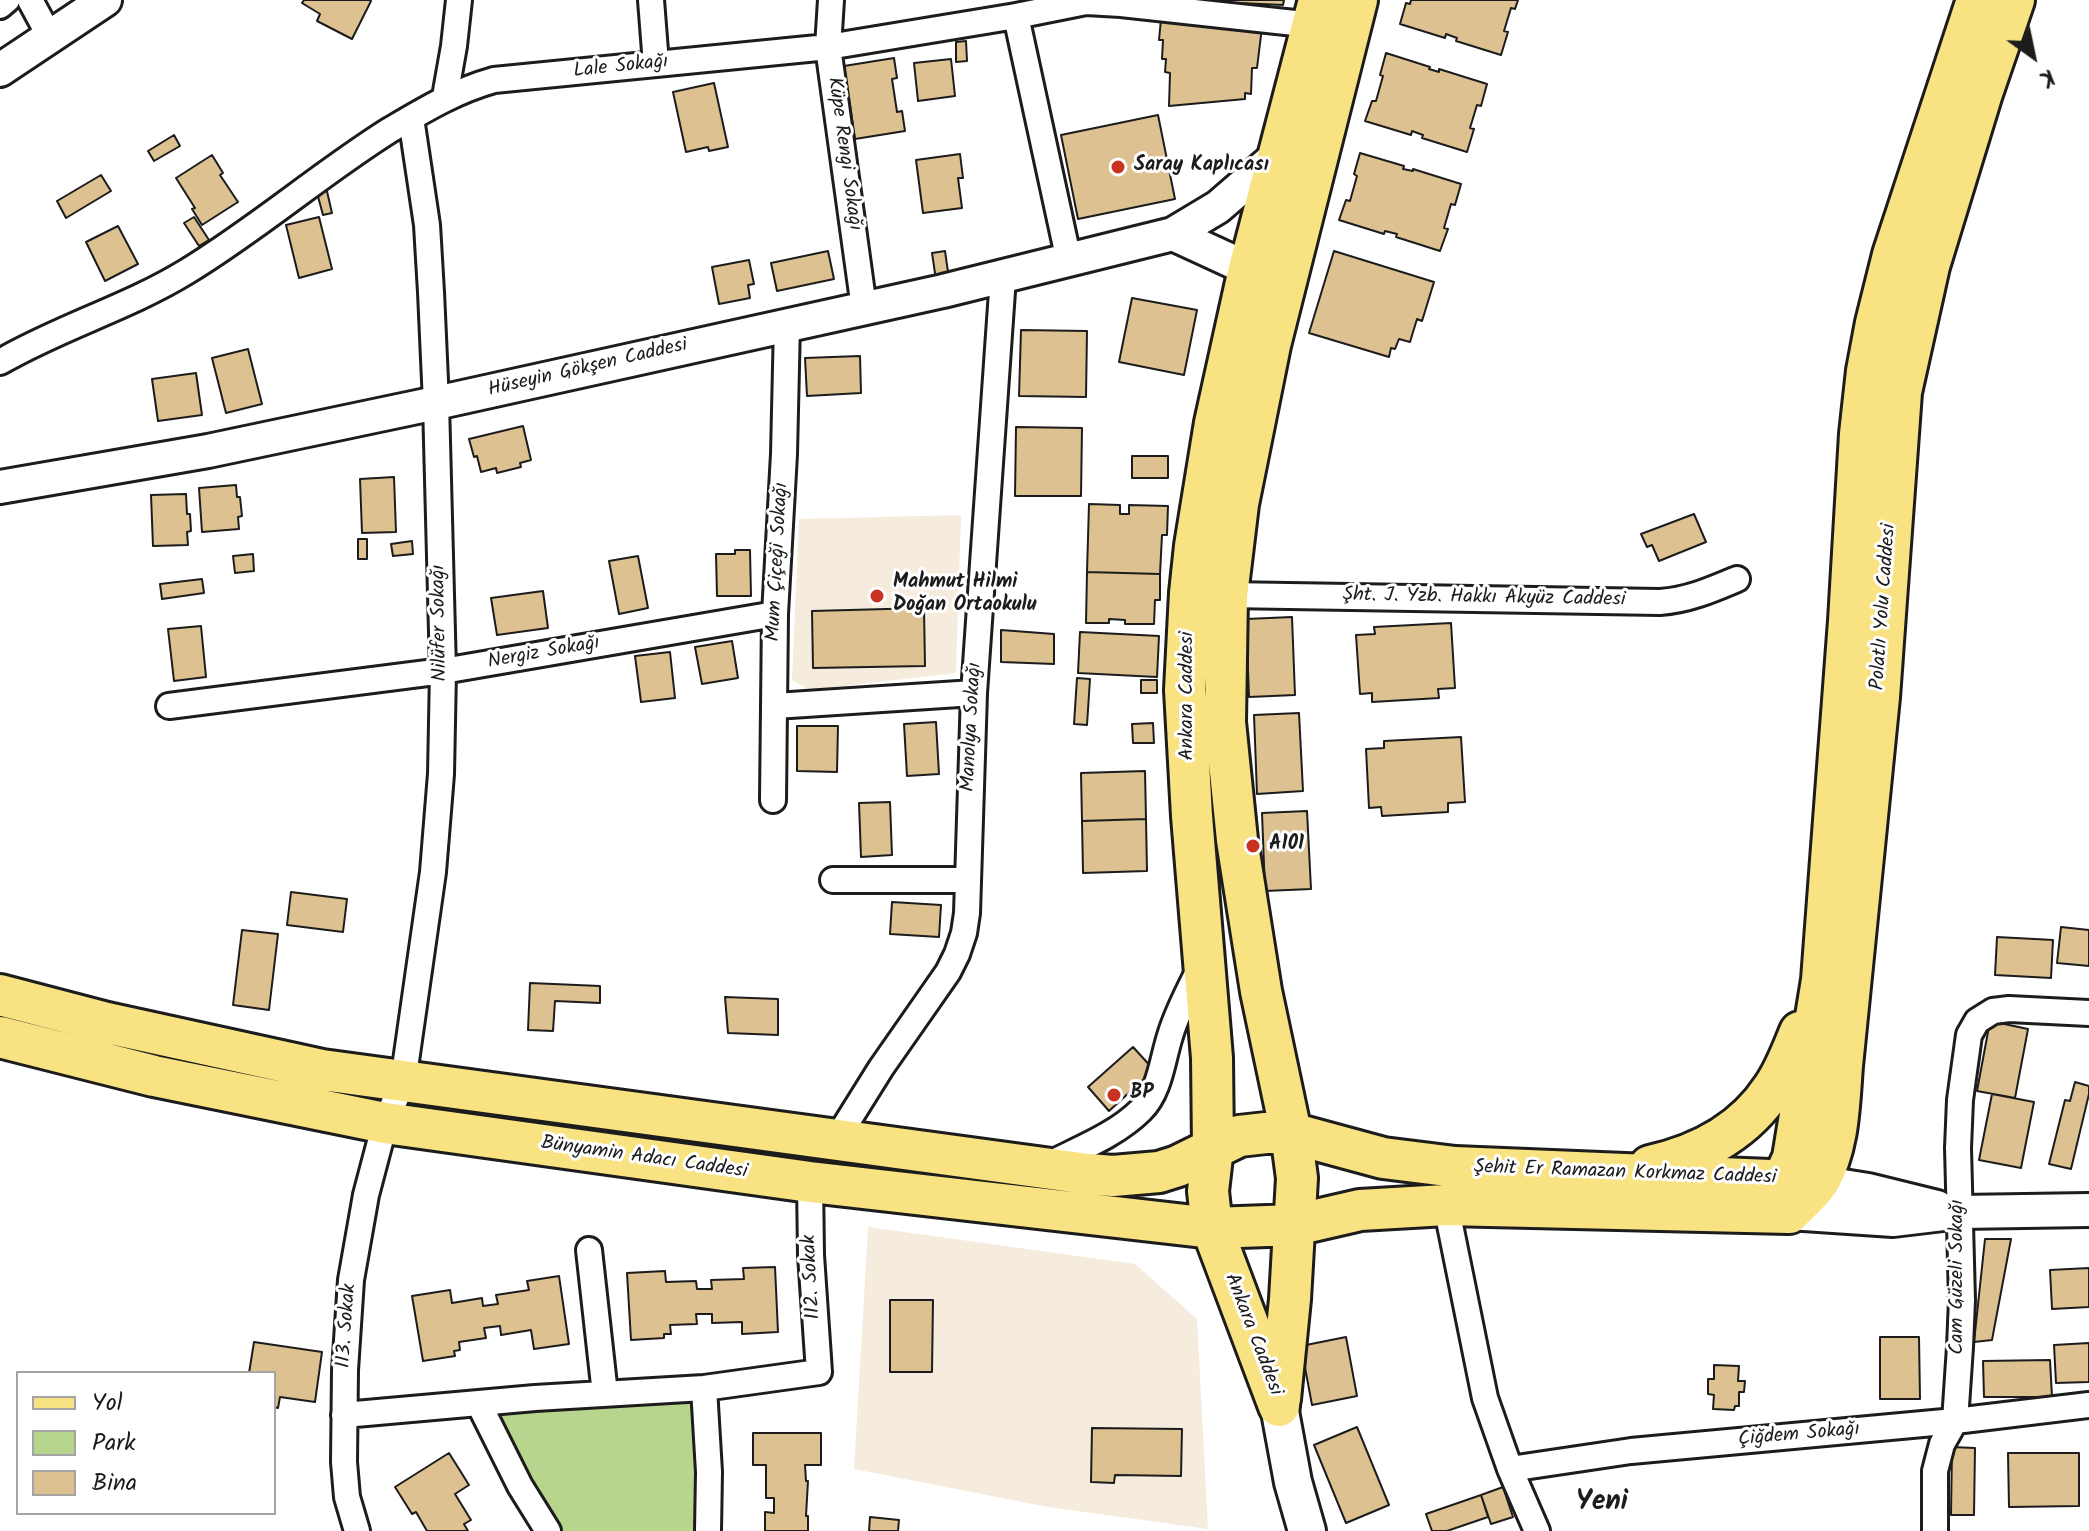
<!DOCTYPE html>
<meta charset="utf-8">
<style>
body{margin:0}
#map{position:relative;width:2089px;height:1531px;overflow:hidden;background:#fff;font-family:Kalam,sans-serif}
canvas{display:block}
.legend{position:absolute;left:16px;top:1371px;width:260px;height:144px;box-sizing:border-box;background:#fff;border:2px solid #a4a4a4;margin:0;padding:10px 14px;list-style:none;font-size:24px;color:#1c1c1c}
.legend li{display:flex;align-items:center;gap:16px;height:40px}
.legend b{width:40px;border:2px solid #a4a4a4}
.north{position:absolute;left:1993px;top:16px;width:80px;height:80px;-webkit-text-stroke:6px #fff;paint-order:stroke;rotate:147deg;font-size:22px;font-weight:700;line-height:32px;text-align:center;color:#1c1c1c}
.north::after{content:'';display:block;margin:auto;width:28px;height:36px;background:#1c1c1c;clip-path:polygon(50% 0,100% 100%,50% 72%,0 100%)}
</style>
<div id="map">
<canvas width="2089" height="1531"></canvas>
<ul class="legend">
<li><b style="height:10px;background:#f8e281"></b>Yol</li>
<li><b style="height:22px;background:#b8d58d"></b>Park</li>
<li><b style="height:22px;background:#ddc191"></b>Bina</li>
</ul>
<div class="north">K</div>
</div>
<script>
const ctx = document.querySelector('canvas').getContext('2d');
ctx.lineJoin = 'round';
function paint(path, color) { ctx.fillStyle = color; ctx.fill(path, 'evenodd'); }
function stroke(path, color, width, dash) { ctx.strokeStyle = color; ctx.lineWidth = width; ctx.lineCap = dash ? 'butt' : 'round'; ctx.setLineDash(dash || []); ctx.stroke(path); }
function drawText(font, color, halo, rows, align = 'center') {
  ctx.font = font + ' Kalam,sans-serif'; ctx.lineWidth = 6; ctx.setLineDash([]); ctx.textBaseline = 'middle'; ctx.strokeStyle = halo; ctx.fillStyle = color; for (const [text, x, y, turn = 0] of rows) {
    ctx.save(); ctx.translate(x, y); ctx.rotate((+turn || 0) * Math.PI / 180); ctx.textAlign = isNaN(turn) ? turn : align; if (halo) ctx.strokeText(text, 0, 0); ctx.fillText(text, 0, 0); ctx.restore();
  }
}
paint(new Path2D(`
 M961,515L956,673L810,690L792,680L799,519Z
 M868,1227L1135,1264L1197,1319L1208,1529L1048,1507L854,1469Z`), '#f5ecde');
paint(new Path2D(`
 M693,1398L703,1531H562L489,1410Z`), '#b8d58d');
const building = new Path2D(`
 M304,0H370L371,1L352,39L317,21L320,14L302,3Z
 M1172,0H1284L1283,5Z
 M1411,0H1518L1515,9L1511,8L1504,31L1508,32L1501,55L1456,41L1457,38L1446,34L1445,38L1400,24L1406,3L1410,4Z
 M1161,19L1262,27L1257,68H1252L1251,94L1245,93V99L1169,106L1170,73L1165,72L1166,59H1162L1163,40H1159Z
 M966,41L967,61L956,62V42Z
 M1386,53L1430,67L1429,69L1439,72V69L1487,84L1481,106L1477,105L1470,128L1474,129L1467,152L1422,138L1423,135L1412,131L1411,135L1365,121L1372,101H1376L1383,76L1380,75Z
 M894,58L897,78L892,79L897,112L902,111L905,131L855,139L844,66Z
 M951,59L955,96L918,101L914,63Z
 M714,83L728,147L709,151L708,147L686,152L673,92Z
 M1158,115L1175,199L1078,219L1061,135Z
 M174,135L180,146L154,161L148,151Z
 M1360,153L1404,166L1403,169L1413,171V169L1461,184L1455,205L1451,204L1444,228L1448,229L1440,251L1396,237L1397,234L1385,231L1384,234L1339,220L1346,200L1350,201L1357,176L1354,174Z
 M960,154L963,178H958L962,208L923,213L916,160Z
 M212,155L223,173L220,175L238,202L202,225L192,209L195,208L176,178Z
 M101,175L111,191L66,218L57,201Z
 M326,187L332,213L323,215L316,189Z
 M194,217L209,240L199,246L184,223Z
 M319,217L332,269L299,278L286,225Z
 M118,226L138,264L105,281L86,242Z
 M828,251L834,279L777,291L771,263Z
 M945,251L949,279L936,280L932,253Z
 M1334,251L1434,282L1422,321L1417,319L1410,342L1399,339L1395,349L1391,348L1389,357L1309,333Z
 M749,260L754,284L748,285L750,298L719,304L712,267Z
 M1132,298L1197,310L1184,375L1119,362Z
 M1021,330L1087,331L1086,397L1019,396Z
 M248,349L262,404L226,413L212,358Z
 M860,356L861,393L807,396L805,358Z
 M196,373L202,415L158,421L152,379Z
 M523,426L531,460L520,463L521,467L497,473L496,468L481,472L477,456L474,457L469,439Z
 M1016,427L1082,428L1081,496H1015Z
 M1132,456H1168V478H1132Z
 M394,477L396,532L362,533L360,479Z
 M236,485L237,497H240L242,516L238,517L239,529L202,532L199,488Z
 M186,494L187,514H190L191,531L187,532L188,545L153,546L151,495Z
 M1089,504L1120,505V514H1129V505L1168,506L1167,535H1162L1160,574L1087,572Z
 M1694,514L1706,542L1659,561L1652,545L1647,547L1641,534Z
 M358,539H367V559H358Z
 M412,541L413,554L393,556L391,544Z
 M735,550H750L751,596H717L716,554H735Z
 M253,554L254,571L235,573L233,556Z
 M638,556L648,608L619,614L609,561Z
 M1087,572L1160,574V600H1155L1154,624H1125V620L1109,619V623H1086Z
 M202,579L204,593L162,599L160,584Z
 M543,591L548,628L497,635L491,598Z
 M924,608L925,666L813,668L812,611Z
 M1292,617L1295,695L1249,697L1246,619Z
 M1451,623L1455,688L1438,689L1439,698L1372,702V693L1360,694L1356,635L1375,634L1374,627Z
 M201,626L206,677L174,681L168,629Z
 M1001,630L1054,634V664L1001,662Z
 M1080,632L1159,636L1157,677L1078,673Z
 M732,641L738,678L702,684L695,647Z
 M670,652L675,698L641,702L635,656Z
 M1077,678L1090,679L1087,725L1074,724Z
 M1141,680H1157V693H1141Z
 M1299,713L1303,791L1257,794L1254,715Z
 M936,722L939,774L907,776L904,724Z
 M1153,723L1154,743H1133L1132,724Z
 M797,726H838L837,772L797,771Z
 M1461,737L1465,802L1448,803V812L1382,816L1381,807L1369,808L1366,749L1384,748V741Z
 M1145,771L1146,819L1082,821L1081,773Z
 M890,802L892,855L861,857L859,803Z
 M1307,811L1311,889L1265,891L1262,813Z
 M1146,819L1147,871L1083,873L1082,821Z
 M291,892L347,899L343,932L287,925Z
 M892,902L941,905L939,937L890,934Z
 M2061,927L2089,930V966L2057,963Z
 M242,930L278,934L269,1010L233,1005Z
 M1997,937L2053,940L2051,978L1995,975Z
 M530,983L600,986V1003L555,1001L553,1031L528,1030Z
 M725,997L778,999V1035L728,1033Z
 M1990,1021L2028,1029L2015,1098L1977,1091Z
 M1133,1047L1154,1070L1109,1111L1088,1087Z
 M2075,1082L2089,1086V1094L2071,1169L2049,1164L2065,1100L2070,1101Z
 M1992,1094L2034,1102L2021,1168L1979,1160Z
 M1985,1239H2011L1992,1340L1974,1342Z
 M775,1267L778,1332L742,1334V1322L712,1323V1314H696L697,1324L670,1325L671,1334H664V1338L631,1340L627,1273L665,1271L666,1282L696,1281L697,1289H712L711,1280L744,1279L743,1268Z
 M2089,1268V1307L2052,1309L2050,1270Z
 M559,1276L569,1344L534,1349L531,1330L501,1335L500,1326L484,1328L486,1338L459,1342L460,1350L454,1351L455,1356L423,1361L412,1296L450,1290L452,1303L482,1298L483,1306L498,1304L496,1295L529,1290L527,1281Z
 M890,1300H933L932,1372H890Z
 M1346,1337L1357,1396L1312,1405L1301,1346Z
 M1880,1337H1919L1920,1399H1880Z
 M254,1342L322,1352L315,1402L280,1397L278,1408L274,1407V1373H249Z
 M2089,1343V1382L2056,1383L2054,1345Z
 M2050,1360L2052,1397H1984L1983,1361Z
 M1714,1365L1739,1366L1738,1381H1745L1744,1392H1739V1406H1735L1734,1410L1713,1409L1714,1395L1708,1394V1379H1714Z
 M1357,1427L1389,1505L1346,1523L1314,1445Z
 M1092,1428L1182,1429L1181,1476L1115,1475L1114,1483L1091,1482Z
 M753,1433H821V1465H805L806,1481H808L806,1516H808V1531H765V1512L774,1513V1498H766V1465H753Z
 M1952,1447L1975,1448L1974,1515H1951Z
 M449,1453L469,1485L455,1494L471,1520L464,1524L468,1531H427L416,1512L412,1514L395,1487Z
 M2008,1453H2079V1506L2009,1507Z
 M1503,1487L1513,1517L1491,1524L1481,1495Z
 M1481,1495L1488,1517L1447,1531H1432L1426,1514Z
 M870,1517L899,1520L898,1531H869Z`);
paint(building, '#ddc191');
stroke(building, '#1c1c1c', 2);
const minor = new Path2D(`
 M30,0L50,37
 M651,0L656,64
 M831,0L828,47L864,308
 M0,6L7,0
 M1016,16L1069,261
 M445,97L454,46L459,0
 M0,362C60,327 127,308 186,272C257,229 320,174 390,130C424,110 455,91 494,80L828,47L1016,16L1086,2L1121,4L1313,25
 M1227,595L1660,602C1688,600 1711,590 1737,579
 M169,706L443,671L775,614
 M775,706L974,693
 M773,800L775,614L784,454L787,324
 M833,880H967
 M836,1140L881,1068L948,972L957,954L964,933L967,913L974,693L1003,277
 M1044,1167C1076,1150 1115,1136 1141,1110C1160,1091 1162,1061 1170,1036C1177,1012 1189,990 1200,968
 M1446,1205L1485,1398L1510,1469L1537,1531
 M589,1250L605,1394
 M704,1388L709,1472L708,1531
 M479,1404L520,1486L548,1531
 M344,1415L535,1398L704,1388L819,1372L811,1255L810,1182
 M1510,1469L1631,1451L1955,1421L2089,1405
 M357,1531L347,1497L344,1462L345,1370L351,1280L366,1195L385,1123L403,1082L433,872L441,774L443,671L436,403L431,292L427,225L411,118
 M1935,1531V1471L1942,1444L1955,1421L1960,1347L1962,1300L1958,1148L1960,1100L1969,1035L1977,1021L1993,1011L2009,1009L2089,1013`);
const tertiary = new Path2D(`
 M0,70L105,0
 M1173,234L1249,269
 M0,487L208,451L436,403L943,291L1173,234L1218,207L1277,156
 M1818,1182L1868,1190L1937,1207
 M1789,1213L1893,1220L1960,1212L2089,1210`);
const secondary = new Path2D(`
 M1279,1406L1293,1482L1307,1531`);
const primary = new Path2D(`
 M0,995L107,1023L322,1070L1088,1174L1113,1176L1159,1172L1178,1166L1239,1136L1266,1133H1291L1383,1158L1455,1167L1818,1182
 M0,1037L154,1076L385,1123L810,1182L1212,1228L1295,1225L1360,1210L1446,1205L1789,1213C1799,1203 1811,1193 1819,1181C1839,1147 1839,1104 1842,1066L1879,697L1901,392L1929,266L1982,93L2014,0
 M1650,1166C1700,1155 1745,1131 1773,1088C1785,1071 1792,1051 1800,1032
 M1783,1180L1793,1158L1822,980L1849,621L1860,434L1867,371L1876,323L1893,255L1977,0
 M1280,1399L1290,1299L1297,1178L1291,1133L1261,991L1237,840L1225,722L1227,595L1238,504L1270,345L1357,0
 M1279,1406L1212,1228L1208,1191L1213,1148L1212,1058L1192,816L1185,690L1190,593L1195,546L1215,423L1249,269L1319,0`);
stroke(minor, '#1c1c1c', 30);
stroke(tertiary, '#1c1c1c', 38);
stroke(secondary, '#1c1c1c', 42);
stroke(primary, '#1c1c1c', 46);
stroke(minor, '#fff', 24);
stroke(tertiary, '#fff', 32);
stroke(secondary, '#fff', 36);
stroke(primary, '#f8e281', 40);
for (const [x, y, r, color] of [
 [1118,167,8,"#c8321e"],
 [877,596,8,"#c8321e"],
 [1253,846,8,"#c8321e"],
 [1114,1095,8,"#c8321e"]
]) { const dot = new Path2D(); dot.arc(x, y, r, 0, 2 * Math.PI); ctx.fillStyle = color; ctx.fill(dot); stroke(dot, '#fff', 3); }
drawText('20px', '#1c1c1c', '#fff', [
 ["Lale Sokağı",621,68,-6],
 ["Küpe Rengi Sokağı",843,154,82],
 ["Hüseyin Gökşen Caddesi",588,369,-13],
 ["Mum Çiçeği Sokağı",779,562,-87],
 ["Şht. J. Yzb. Hakkı Akyüz Caddesi",1484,599,1],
 ["Polatlı Yolu Caddesi",1885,607,-86],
 ["Nilüfer Sokağı",441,623,-91],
 ["Nergiz Sokağı",544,654,-10],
 ["Ankara Caddesi",1189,696,-90],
 ["Manolya Sokağı",973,727,-87],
 ["Bünyamin Adacı Caddesi",644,1159,8],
 ["Şehit Er Ramazan Korkmaz Caddesi",1625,1174,2],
 ["112. Sokak",813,1277,-93],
 ["Cam Güzeli Sokağı",1959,1277,-90],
 ["113. Sokak",348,1326,-86],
 ["Ankara Caddesi",1252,1335,69],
 ["Çiğdem Sokağı",1799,1436,-5]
]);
drawText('bold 20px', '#1c1c1c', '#fff', [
 ["Saray Kaplıcası",1134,167],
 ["Mahmut Hilmi",893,584],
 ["Doğan Ortaokulu",893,607],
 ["A101",1269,846],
 ["BP",1130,1095]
], 'left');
drawText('bold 28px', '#1c1c1c', '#fff', [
 ["Yeni",1602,1504]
]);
</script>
